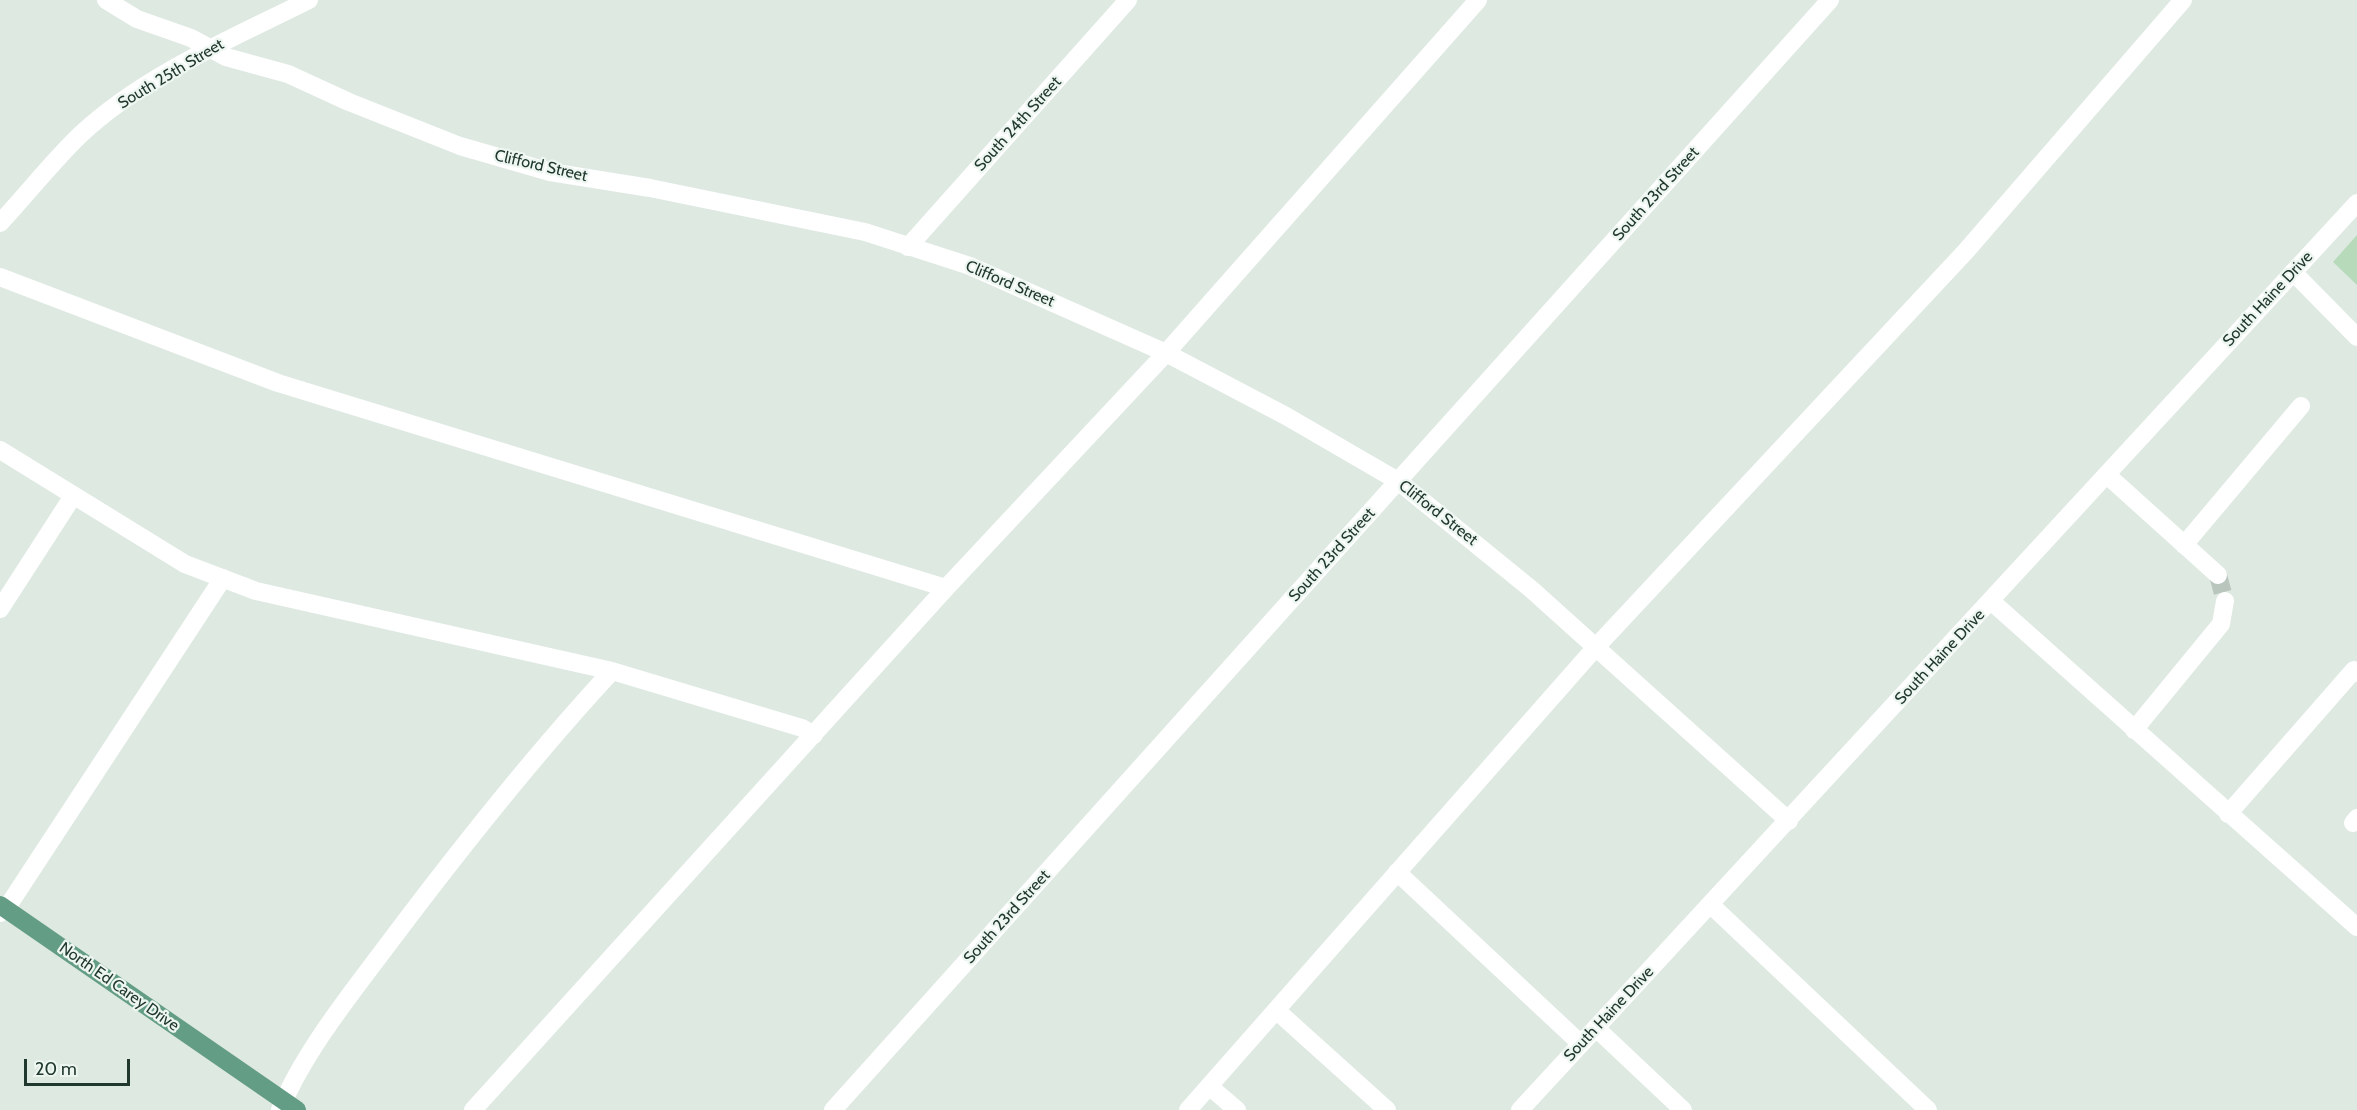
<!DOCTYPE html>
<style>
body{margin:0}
#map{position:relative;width:2357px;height:1110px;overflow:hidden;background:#dee9e2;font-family:Cabin,sans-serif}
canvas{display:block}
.scale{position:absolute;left:24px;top:1059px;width:106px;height:27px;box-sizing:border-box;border:3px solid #20382e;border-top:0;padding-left:8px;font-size:18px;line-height:21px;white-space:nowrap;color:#20382e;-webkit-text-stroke:4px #eef6f1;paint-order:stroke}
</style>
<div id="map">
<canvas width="2357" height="1110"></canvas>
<div class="scale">20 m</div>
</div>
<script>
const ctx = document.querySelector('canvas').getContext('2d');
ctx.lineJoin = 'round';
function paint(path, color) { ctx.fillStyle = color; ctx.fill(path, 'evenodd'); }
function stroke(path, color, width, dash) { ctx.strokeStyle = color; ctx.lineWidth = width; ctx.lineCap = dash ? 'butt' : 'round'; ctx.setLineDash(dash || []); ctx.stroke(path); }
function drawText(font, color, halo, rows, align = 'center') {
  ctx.font = font + ' Cabin,sans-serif'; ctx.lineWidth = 4.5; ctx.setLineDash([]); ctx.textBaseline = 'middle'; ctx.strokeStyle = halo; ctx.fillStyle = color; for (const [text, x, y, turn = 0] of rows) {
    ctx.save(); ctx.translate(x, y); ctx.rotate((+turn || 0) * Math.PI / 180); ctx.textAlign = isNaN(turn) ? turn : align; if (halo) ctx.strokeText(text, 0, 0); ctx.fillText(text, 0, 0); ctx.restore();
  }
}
paint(new Path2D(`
 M2357,235V285L2333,262Z`), '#b7dabb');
stroke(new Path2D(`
 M2218,575L2225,601`), '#b8c6be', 18, [18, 9]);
stroke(new Path2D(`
 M106,0L137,19L191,38L226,57L288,74L349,102L460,146L550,172L650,188L865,232L970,266L1166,353L1286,416L1398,481L1531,589L1789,821
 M0,223C27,194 52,162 80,135C144,75 231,39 309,0
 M908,247L1128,0
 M2293,272L2357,337
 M0,277L278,383L946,588
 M0,450L185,564L256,591L612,671L802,728L814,735
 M2107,475L2218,575
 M2184,545L2301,406
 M1991,601L2357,927
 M0,609L73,496
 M2134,730L2221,624L2225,601
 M2228,814L2354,670L2357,673
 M2353,823L2357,818
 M1397,872L1581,1044
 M1711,905L1928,1110
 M0,913L6,909L223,578
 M1276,1010L1387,1110
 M1596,1028L1683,1110
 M1209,1086L1237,1110
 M280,1110C304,1051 354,990 392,939C462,846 533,756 612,671
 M473,1110L946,588L1166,353L1478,0
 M833,1110L1830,0
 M1188,1110L1596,647L1966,251L2183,0
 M1520,1110L2357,203`), '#fff', 18);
stroke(new Path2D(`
 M0,905L297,1110`), '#649d85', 18);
drawText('16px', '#20382e', '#eef6f1', [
 ["South 25th Street",171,74,-31],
 ["South 24th Street",1018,124,-48],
 ["Clifford Street",541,166,13],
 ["South 23rd Street",1656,194,-48],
 ["Clifford Street",1010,284,23],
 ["South Haine Drive",2268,299,-47],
 ["Clifford Street",1438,513,38],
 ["South 23rd Street",1332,555,-48],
 ["South Haine Drive",1940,657,-47],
 ["South 23rd Street",1007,917,-48],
 ["North Ed Carey Drive",119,987,35],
 ["South Haine Drive",1609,1014,-47]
]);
</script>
